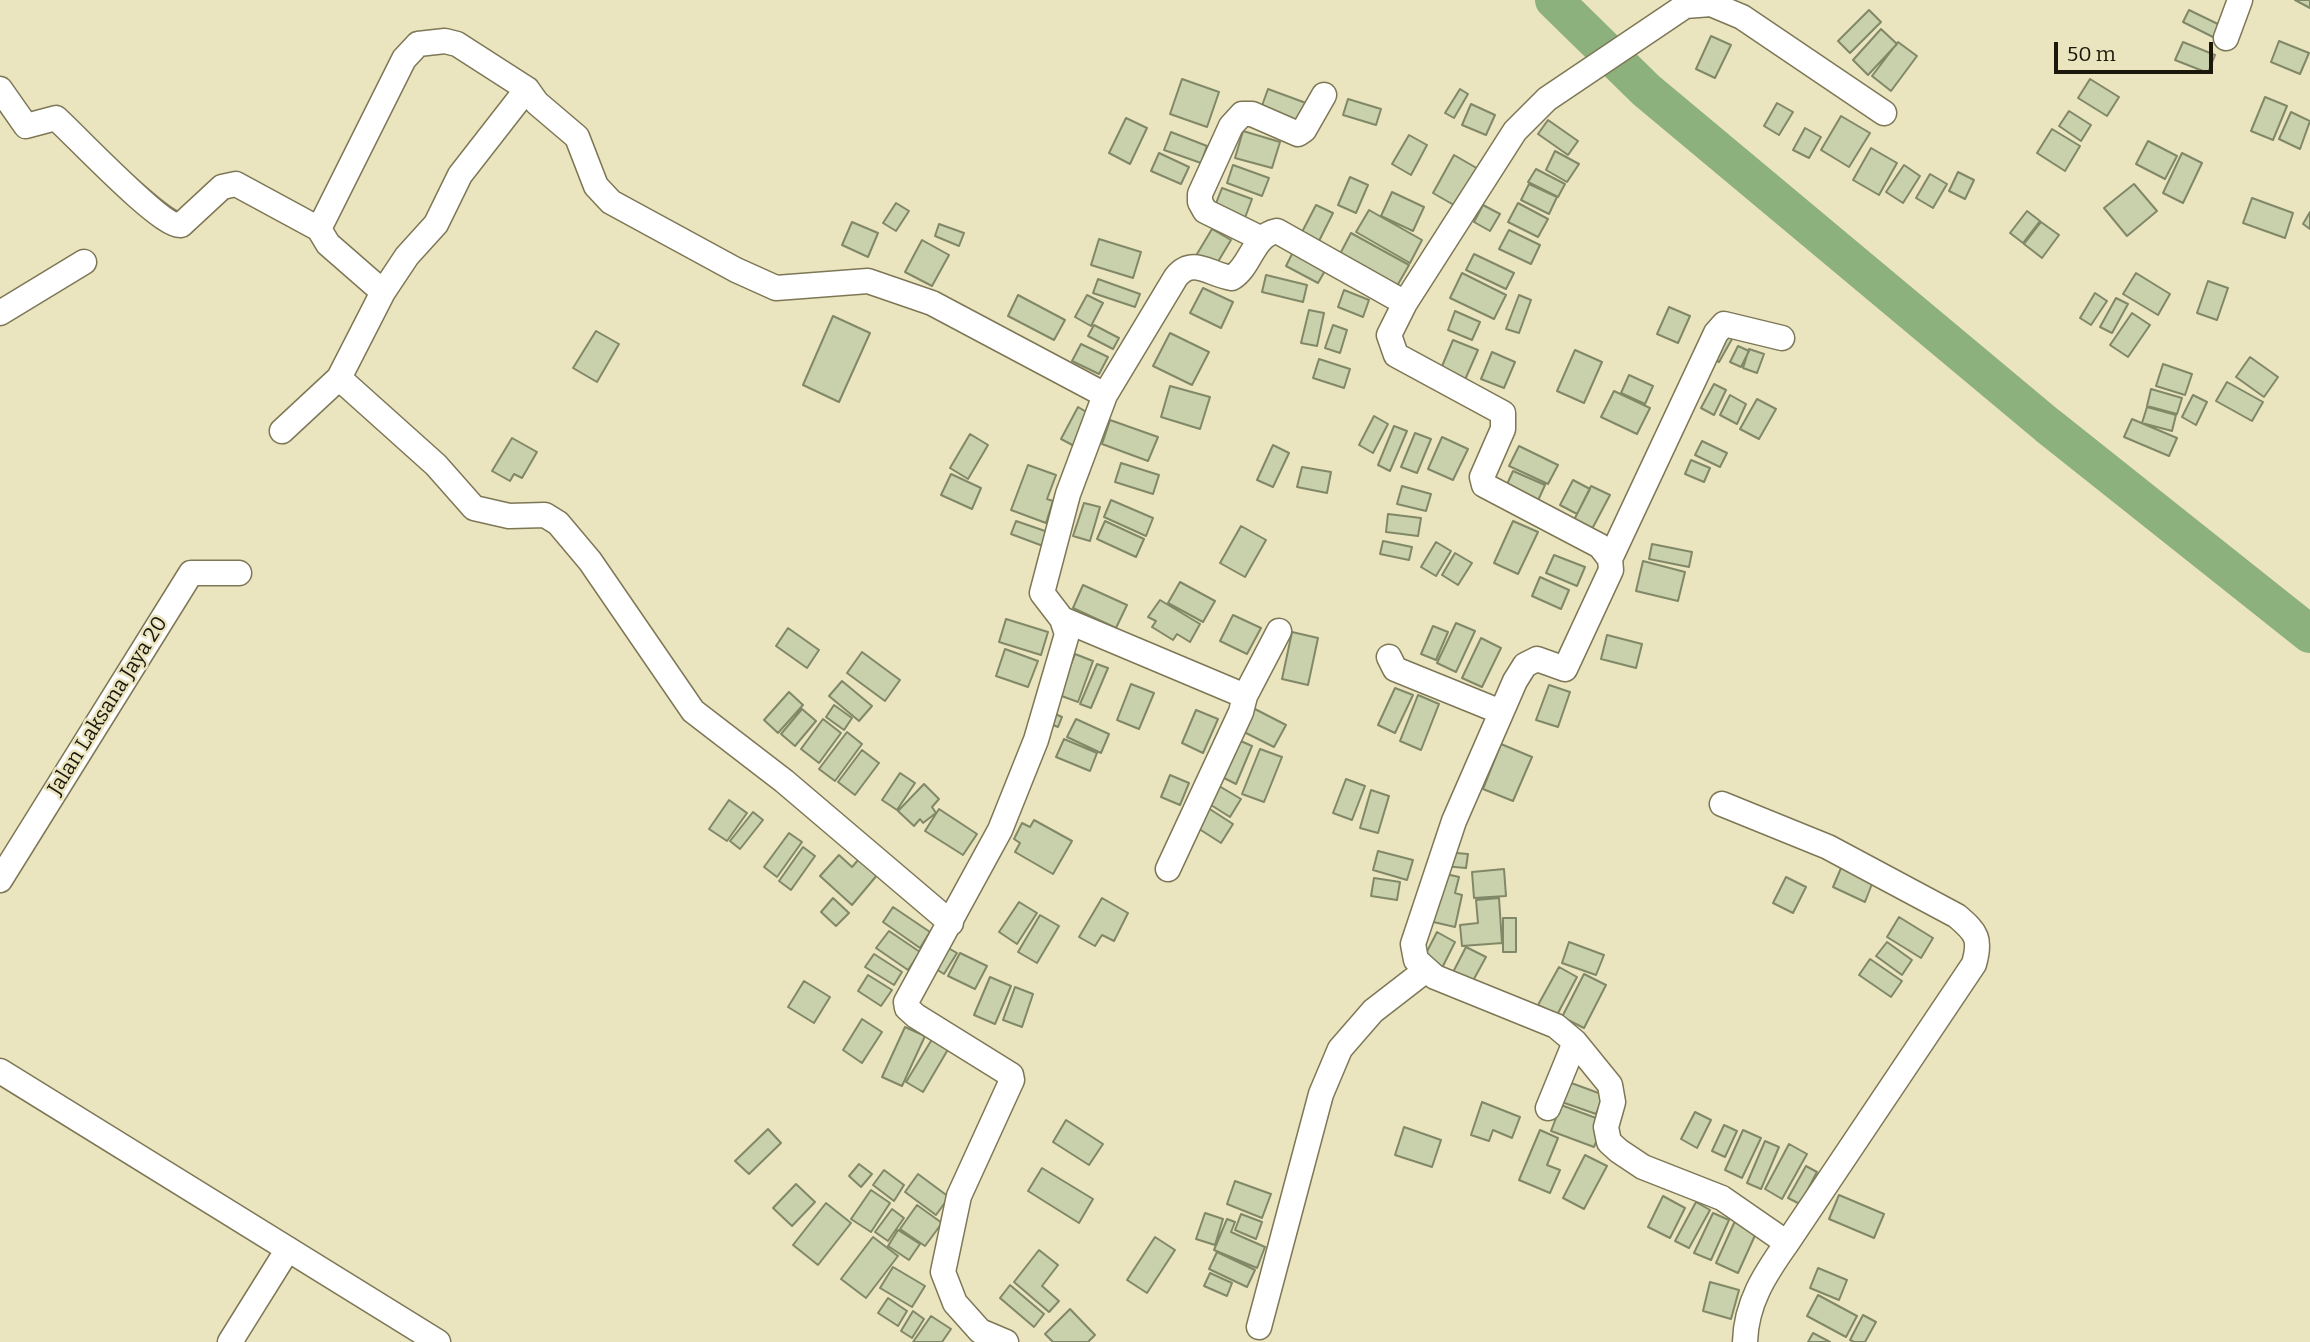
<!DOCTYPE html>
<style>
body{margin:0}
#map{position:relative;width:2310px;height:1342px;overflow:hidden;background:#eae4bf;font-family:Bitter,serif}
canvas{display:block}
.scale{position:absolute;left:2054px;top:42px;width:159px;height:32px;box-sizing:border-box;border:4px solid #1b180b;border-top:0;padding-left:9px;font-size:21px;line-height:24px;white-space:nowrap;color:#1b180b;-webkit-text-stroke:5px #eae4bf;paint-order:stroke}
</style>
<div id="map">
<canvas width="2310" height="1342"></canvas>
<div class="scale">50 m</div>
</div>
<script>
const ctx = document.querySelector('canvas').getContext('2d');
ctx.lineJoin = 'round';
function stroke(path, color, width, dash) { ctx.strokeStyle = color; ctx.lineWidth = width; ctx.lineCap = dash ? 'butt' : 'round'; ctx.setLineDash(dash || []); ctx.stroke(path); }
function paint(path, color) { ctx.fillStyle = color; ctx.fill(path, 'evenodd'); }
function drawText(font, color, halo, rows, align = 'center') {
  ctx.font = font + ' Bitter,serif'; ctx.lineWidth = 5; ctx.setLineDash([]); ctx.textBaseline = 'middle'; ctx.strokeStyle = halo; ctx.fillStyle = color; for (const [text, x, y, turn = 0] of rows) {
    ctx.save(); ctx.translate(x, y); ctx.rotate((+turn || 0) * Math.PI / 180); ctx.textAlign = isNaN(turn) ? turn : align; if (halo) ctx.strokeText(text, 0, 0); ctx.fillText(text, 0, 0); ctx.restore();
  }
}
stroke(new Path2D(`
 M1554,0L1646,90L2047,425L2310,634`), '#8cb17d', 38);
const building = new Path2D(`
 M2295,0H2310V8Z
 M1869,10L1881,22L1850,53L1838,41Z
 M2189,10L2222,26L2215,38L2183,22Z
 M1881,29L1897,44L1868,75L1853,60Z
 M1711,36L1731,45L1715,78L1696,69Z
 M2279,41L2309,53L2300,74L2271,62Z
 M1898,42L1917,56L1891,91L1872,76Z
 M2183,42L2215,55L2208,73L2175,60Z
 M1182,79L1219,92L1207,127L1170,114Z
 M2090,79L2119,97L2107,116L2078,98Z
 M1268,89L1306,103L1297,127L1259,114Z
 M1460,89L1468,94L1454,118L1445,113Z
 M2265,97L2287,106L2273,140L2251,131Z
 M1348,99L1381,109L1376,125L1343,115Z
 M1777,103L1793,112L1779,135L1764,126Z
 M1471,104L1495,115L1486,135L1462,125Z
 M2069,111L2091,125L2081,141L2059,126Z
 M2291,112L2310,121L2300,149L2279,139Z
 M1841,116L1870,133L1849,167L1821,150Z
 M1126,118L1147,128L1130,164L1109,153Z
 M1548,120L1578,141L1568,155L1538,134Z
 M1805,128L1821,137L1809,158L1793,150Z
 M2052,129L2080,146L2065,171L2037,153Z
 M1243,131L1280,142L1272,168L1235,158Z
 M1171,132L1207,146L1201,163L1164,150Z
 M1409,135L1427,145L1411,175L1392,164Z
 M2148,141L2177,156L2165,179L2136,164Z
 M1871,148L1897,163L1879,195L1853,180Z
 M1555,151L1579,164L1567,182L1546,170Z
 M1159,153L1189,167L1181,184L1151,171Z
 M2182,153L2202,163L2183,203L2163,193Z
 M1454,155L1480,170L1459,208L1433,193Z
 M1233,165L1269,178L1262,196L1227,183Z
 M1904,165L1920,176L1903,203L1886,192Z
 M1536,169L1565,184L1558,197L1528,182Z
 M1958,172L1974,180L1965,199L1949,191Z
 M1930,174L1947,184L1933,208L1916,198Z
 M1350,177L1368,185L1356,213L1338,205Z
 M1529,184L1557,197L1549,214L1521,200Z
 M2134,184L2157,211L2127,236L2104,208Z
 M1222,188L1252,199L1243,223L1213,211Z
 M1392,192L1424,207L1413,231L1381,216Z
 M2252,198L2293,213L2285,238L2243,223Z
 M896,203L909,211L896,231L883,223Z
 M1518,203L1548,219L1538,237L1508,222Z
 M1316,205L1333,213L1319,241L1302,232Z
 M1483,205L1500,214L1490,231L1474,222Z
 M1369,210L1422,240L1410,263L1356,232Z
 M2027,211L2040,221L2023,243L2010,233Z
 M2310,212V229L2303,224Z
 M852,222L878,233L868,257L842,245Z
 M2041,222L2059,235L2042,258L2024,244Z
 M939,224L964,233L959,246L935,236Z
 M1212,229L1231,240L1213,270L1194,259Z
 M1509,230L1540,245L1531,264L1499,249Z
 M1351,233L1409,265L1397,286L1340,254Z
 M1099,239L1141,252L1133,278L1091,265Z
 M922,240L949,255L932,286L905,272Z
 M1293,252L1326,269L1318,283L1286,266Z
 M1474,254L1514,273L1506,289L1466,270Z
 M1462,273L1506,295L1494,319L1450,298Z
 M2136,273L2170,294L2158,315L2123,294Z
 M1266,275L1307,285L1303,302L1262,292Z
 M1098,279L1140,294L1135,307L1093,293Z
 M2208,281L2228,288L2217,320L2197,313Z
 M1203,288L1233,302L1221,328L1190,313Z
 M1344,290L1369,300L1363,317L1338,307Z
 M2095,293L2107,301L2091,325L2080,318Z
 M1018,295L1065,320L1054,340L1008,316Z
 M1087,295L1103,303L1091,326L1075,317Z
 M1519,295L1531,300L1519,333L1506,329Z
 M2116,298L2128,304L2112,333L2100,327Z
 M1669,307L1690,316L1678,343L1657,334Z
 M1309,310L1324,313L1317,346L1301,343Z
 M1455,311L1480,322L1472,340L1448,330Z
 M2132,313L2150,325L2128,357L2110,345Z
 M833,316L870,333L839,402L803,385Z
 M1094,325L1119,338L1113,349L1088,336Z
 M1333,325L1347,330L1340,353L1325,348Z
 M1725,326L1736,332L1719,362L1709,357Z
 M596,331L619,344L597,382L573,368Z
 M1170,333L1209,352L1192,385L1153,366Z
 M1453,340L1478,350L1464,382L1440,371Z
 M1081,344L1108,357L1099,374L1072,361Z
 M1738,346L1749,351L1741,367L1730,362Z
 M1749,349L1764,354L1757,373L1743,368Z
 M1575,350L1602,362L1584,403L1557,391Z
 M1492,352L1515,362L1504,388L1481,379Z
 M2250,357L2278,377L2264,397L2236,377Z
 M1319,359L1350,369L1344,388L1313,378Z
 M2163,364L2192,374L2185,395L2156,386Z
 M1629,375L1653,386L1645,404L1621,393Z
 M2227,382L2263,402L2252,421L2216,401Z
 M1714,384L1726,390L1714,415L1701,408Z
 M1170,386L1210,397L1200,429L1161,417Z
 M2151,389L2182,398L2177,414L2147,406Z
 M1614,391L1650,408L1637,434L1601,417Z
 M1730,395L1746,404L1737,424L1720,415Z
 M2193,395L2207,402L2196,425L2182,417Z
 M1757,399L1776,409L1759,439L1740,429Z
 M1078,407L1095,417L1078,448L1061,439Z
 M2147,407L2176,415L2172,431L2142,423Z
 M1374,416L1388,424L1373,453L1359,445Z
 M2132,419L2177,438L2169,456L2124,437Z
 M1110,420L1158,437L1148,461L1102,444Z
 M1394,426L1407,431L1390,471L1378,465Z
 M1415,433L1431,439L1417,473L1401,467Z
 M970,434L988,445L968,479L950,468Z
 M1442,437L1468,449L1453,480L1428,469Z
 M512,438L537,452L522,478L514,474L510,481L492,471Z
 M1702,441L1727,453L1720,467L1695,455Z
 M1273,445L1289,453L1273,487L1257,480Z
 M1519,446L1558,465L1548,484L1509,466Z
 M1691,460L1710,468L1704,482L1685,474Z
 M1121,463L1159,475L1153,494L1115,482Z
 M1028,465L1056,475L1047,499L1053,501L1046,523L1011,510Z
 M1302,467L1331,472L1327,493L1297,487Z
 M1513,471L1545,485L1536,505L1504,491Z
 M951,474L981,488L972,509L941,495Z
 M1573,480L1590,489L1577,514L1560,505Z
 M1402,486L1431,494L1426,511L1397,504Z
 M1591,486L1610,495L1592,529L1574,520Z
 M1111,500L1153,518L1146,536L1104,517Z
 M1084,503L1100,507L1090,541L1073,536Z
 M1388,514L1421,518L1418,536L1386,532Z
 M1016,521L1048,532L1043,546L1011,534Z
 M1105,521L1144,539L1136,557L1097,539Z
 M1513,521L1538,532L1518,574L1494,563Z
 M1241,526L1266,540L1245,577L1220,563Z
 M1383,541L1412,547L1409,560L1380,554Z
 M1436,542L1451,551L1436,576L1421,567Z
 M1652,544L1692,552L1689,567L1649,559Z
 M1455,553L1472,563L1458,585L1442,575Z
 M1554,555L1585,567L1577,586L1546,573Z
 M1643,561L1685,572L1678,601L1636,591Z
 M1540,577L1569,590L1561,609L1532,596Z
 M1180,582L1215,601L1203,622L1168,603Z
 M1083,585L1127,605L1116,628L1073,608Z
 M1160,600L1200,624L1190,642L1177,634L1173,640L1152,627L1156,621L1148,617Z
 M1233,615L1261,628L1247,654L1220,641Z
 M1006,619L1048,632L1041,655L999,642Z
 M1456,623L1475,631L1456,672L1437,663Z
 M1433,626L1448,632L1436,660L1421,654Z
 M788,628L819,650L807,668L776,646Z
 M1292,632L1318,638L1308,685L1282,679Z
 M1607,635L1642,644L1636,668L1601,659Z
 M1481,638L1501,648L1482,687L1462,678Z
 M1005,649L1038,661L1028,687L996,676Z
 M862,652L900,680L885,701L847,673Z
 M1075,654L1093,661L1078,702L1059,695Z
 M1097,664L1108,668L1091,708L1080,704Z
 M842,681L872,706L859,721L829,696Z
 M1131,684L1154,693L1139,729L1117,720Z
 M1549,685L1570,692L1558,727L1536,720Z
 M1395,688L1413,695L1395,733L1378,725Z
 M789,692L803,705L778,733L764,720Z
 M1418,695L1439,704L1421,750L1400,741Z
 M834,705L852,718L844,730L826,717Z
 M1253,708L1286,725L1274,747L1242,731Z
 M802,709L816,721L795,746L781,734Z
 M1196,710L1218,719L1203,753L1182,743Z
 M1051,712L1062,717L1058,727L1046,722Z
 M823,719L841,733L819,763L801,749Z
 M1076,719L1109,734L1101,753L1067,737Z
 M847,732L862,744L835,781L819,769Z
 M1234,738L1252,746L1236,784L1218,775Z
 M1064,739L1097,753L1090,771L1056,757Z
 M1501,744L1532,757L1513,801L1483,789Z
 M1260,749L1282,757L1264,802L1242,794Z
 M862,750L879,763L855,795L838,782Z
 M900,773L915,783L897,810L882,800Z
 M1170,775L1189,783L1180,805L1161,797Z
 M1346,779L1365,786L1352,820L1333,813Z
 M1214,783L1241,799L1230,817L1203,800Z
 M924,784L939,799L932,807L936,813L923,823L920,819L914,826L898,811Z
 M1371,790L1389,796L1378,833L1360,828Z
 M729,800L747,813L727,841L709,829Z
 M1205,806L1233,824L1221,843L1193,825Z
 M939,809L977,834L963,855L925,831Z
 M753,812L763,820L740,849L730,841Z
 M1034,820L1072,841L1053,874L1015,852L1020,843L1014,839L1022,823L1030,827Z
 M789,833L802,842L777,877L764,867Z
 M803,847L815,856L791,890L779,881Z
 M1378,851L1413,860L1407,880L1373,870Z
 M865,852L883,868L852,905L820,876L839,855L852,867Z
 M1445,852L1468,854L1466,868L1443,866Z
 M1844,861L1875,876L1865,902L1833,887Z
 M1504,869L1506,896L1474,898L1472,872Z
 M1446,874L1459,877L1455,893L1462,895L1455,927L1429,921Z
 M1786,877L1806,887L1793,913L1773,903Z
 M1374,878L1400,882L1397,900L1371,896Z
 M833,898L849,913L836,926L821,912Z
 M1102,898L1128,913L1114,941L1102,935L1095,946L1079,937Z
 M1499,898L1502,943L1462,946L1460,925L1478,923L1476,900Z
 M1019,902L1037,913L1017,944L999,932Z
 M893,907L930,932L920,948L883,922Z
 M1040,915L1059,926L1037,963L1018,952Z
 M1899,917L1933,938L1921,958L1887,937Z
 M1503,918H1516V952H1503Z
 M889,931L920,952L908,970L876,948Z
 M1437,932L1455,942L1440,972L1421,963Z
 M1569,942L1604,955L1596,975L1562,963Z
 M1887,942L1912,960L1902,975L1876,956Z
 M943,945L957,953L944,974L931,966Z
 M1466,947L1486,957L1469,988L1450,978Z
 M960,953L987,966L975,989L948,976Z
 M874,954L902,972L894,985L865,967Z
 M1870,959L1902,981L1891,997L1859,975Z
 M1559,967L1577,977L1557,1015L1538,1005Z
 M1584,974L1606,985L1584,1028L1562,1017Z
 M868,975L892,990L881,1006L858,991Z
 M990,977L1011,986L995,1024L974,1015Z
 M804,981L830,997L814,1023L788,1007Z
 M1015,987L1033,994L1022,1027L1003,1020Z
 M862,1019L882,1032L862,1063L843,1050Z
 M905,1027L925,1036L902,1086L882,1077Z
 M934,1036L950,1046L923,1092L906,1082Z
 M1563,1080L1604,1095L1596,1114L1556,1100Z
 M1482,1102L1520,1117L1512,1138L1493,1130L1489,1141L1471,1135Z
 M1561,1105L1604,1121L1594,1147L1551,1131Z
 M1695,1112L1711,1120L1697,1148L1681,1139Z
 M1066,1120L1103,1144L1089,1165L1053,1142Z
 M1724,1125L1737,1131L1725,1157L1712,1151Z
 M1404,1127L1441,1140L1432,1167L1395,1155Z
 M768,1129L781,1143L749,1174L735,1161Z
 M1540,1130L1558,1138L1547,1165L1560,1170L1550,1193L1519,1180Z
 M1743,1130L1761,1138L1742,1178L1725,1170Z
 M1765,1141L1779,1147L1761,1189L1747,1183Z
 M1789,1144L1807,1154L1782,1199L1765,1189Z
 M1585,1155L1607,1166L1584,1209L1563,1198Z
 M859,1164L872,1174L861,1187L849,1176Z
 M1806,1166L1817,1172L1800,1204L1788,1198Z
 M1042,1168L1093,1199L1079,1223L1028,1191Z
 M884,1170L904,1185L894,1201L873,1185Z
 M918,1174L949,1197L936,1215L905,1192Z
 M1235,1181L1271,1194L1262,1218L1227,1204Z
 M796,1184L815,1202L792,1226L773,1208Z
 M871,1190L890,1203L871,1232L851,1219Z
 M1839,1195L1884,1214L1874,1238L1829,1219Z
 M1663,1196L1685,1208L1670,1238L1648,1227Z
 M1696,1202L1710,1210L1689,1248L1675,1241Z
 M826,1203L851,1223L818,1265L793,1245Z
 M917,1205L942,1223L925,1246L900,1229Z
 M892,1209L904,1218L888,1241L875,1232Z
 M1205,1213L1223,1219L1215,1245L1196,1239Z
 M1713,1213L1729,1220L1711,1260L1694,1253Z
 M1241,1214L1262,1222L1256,1239L1235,1230Z
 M1227,1219L1235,1222L1231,1232L1265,1247L1257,1268L1214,1250Z
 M1735,1221L1757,1231L1738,1273L1716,1263Z
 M898,1230L920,1244L909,1260L888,1246Z
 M873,1237L898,1256L866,1298L841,1279Z
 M1155,1237L1175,1250L1147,1293L1127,1280Z
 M1039,1250L1058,1265L1042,1286L1059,1301L1049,1312L1014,1282Z
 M1217,1252L1255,1270L1247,1287L1209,1269Z
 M893,1267L925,1286L912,1307L880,1288Z
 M1818,1268L1847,1280L1839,1300L1810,1288Z
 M1210,1273L1232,1283L1227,1296L1204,1286Z
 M1710,1282L1739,1290L1731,1319L1703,1311Z
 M1010,1285L1044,1314L1034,1327L1000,1298Z
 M1818,1295L1857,1316L1846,1337L1807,1316Z
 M888,1298L907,1311L898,1326L878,1313Z
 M1070,1309L1095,1335L1088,1342H1053L1045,1334Z
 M913,1311L924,1319L912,1338L901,1331Z
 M1863,1315L1876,1322L1865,1342H1854L1850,1340Z
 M931,1316L951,1329L942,1342H913Z
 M1813,1333L1830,1342H1808Z`);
paint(building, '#c8d0ac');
stroke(building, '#818867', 2);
const minor = new Path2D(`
 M2226,38L2240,0
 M0,89L26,126L56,118C76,136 162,228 181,225L222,187L236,184L319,229L328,244L383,292
 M319,229L404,59L418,44L445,41L457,44L527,89L537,103L577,137L596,186L611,202L736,270L776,288L868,281L932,303L1105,395
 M1260,238L1205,211L1200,202V194L1231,126L1242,114H1252L1298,134L1304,130L1324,95
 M1405,303L1389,335L1396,355L1503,413V429L1482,477L1484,485L1600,546L1610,559L1611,570L1565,669L1537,659L1525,665L1515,681L1454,821L1413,944L1416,960L1435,977L1556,1026L1575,1042L1610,1085L1613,1102L1606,1127L1609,1142L1619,1151L1643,1167L1722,1198L1787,1243C1765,1274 1746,1303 1745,1342
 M0,313L84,262
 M339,378L436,465L474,508L509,516L545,515L558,523L590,561L693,711L784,781L951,923
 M282,431L339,378L383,292L407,256L436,224L460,175L527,89
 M1610,559L1716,333L1724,324L1782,338
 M1062,619L1245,696
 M1389,657L1395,669L1501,712
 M1722,804L1828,847L1957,916C1977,933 1981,939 1974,964L1787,1243
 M1168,869L1241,712L1245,696L1279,631
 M0,880L191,573H239
 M0,1071L438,1342
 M1548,1108L1575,1042
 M1259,1327L1321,1094L1340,1049L1373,1011L1426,970
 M230,1342L288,1249
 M1006,1342L980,1331L955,1303L943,1272L959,1196L1012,1080L1011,1075L916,1016L907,1008L906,1002L1000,830L1036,740L1067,634L1062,619L1042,593L1068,494L1105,395L1176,277C1193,256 1210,275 1232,278C1252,265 1252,236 1277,231L1405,303L1515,131L1547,99L1685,6L1711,4L1742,17L1884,113`);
stroke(minor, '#7d7756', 27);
stroke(minor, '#fff', 24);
drawText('21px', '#1b180b', '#eae4bf', [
 ["Jalan Laksana Jaya 20",108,706,-58]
]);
</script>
